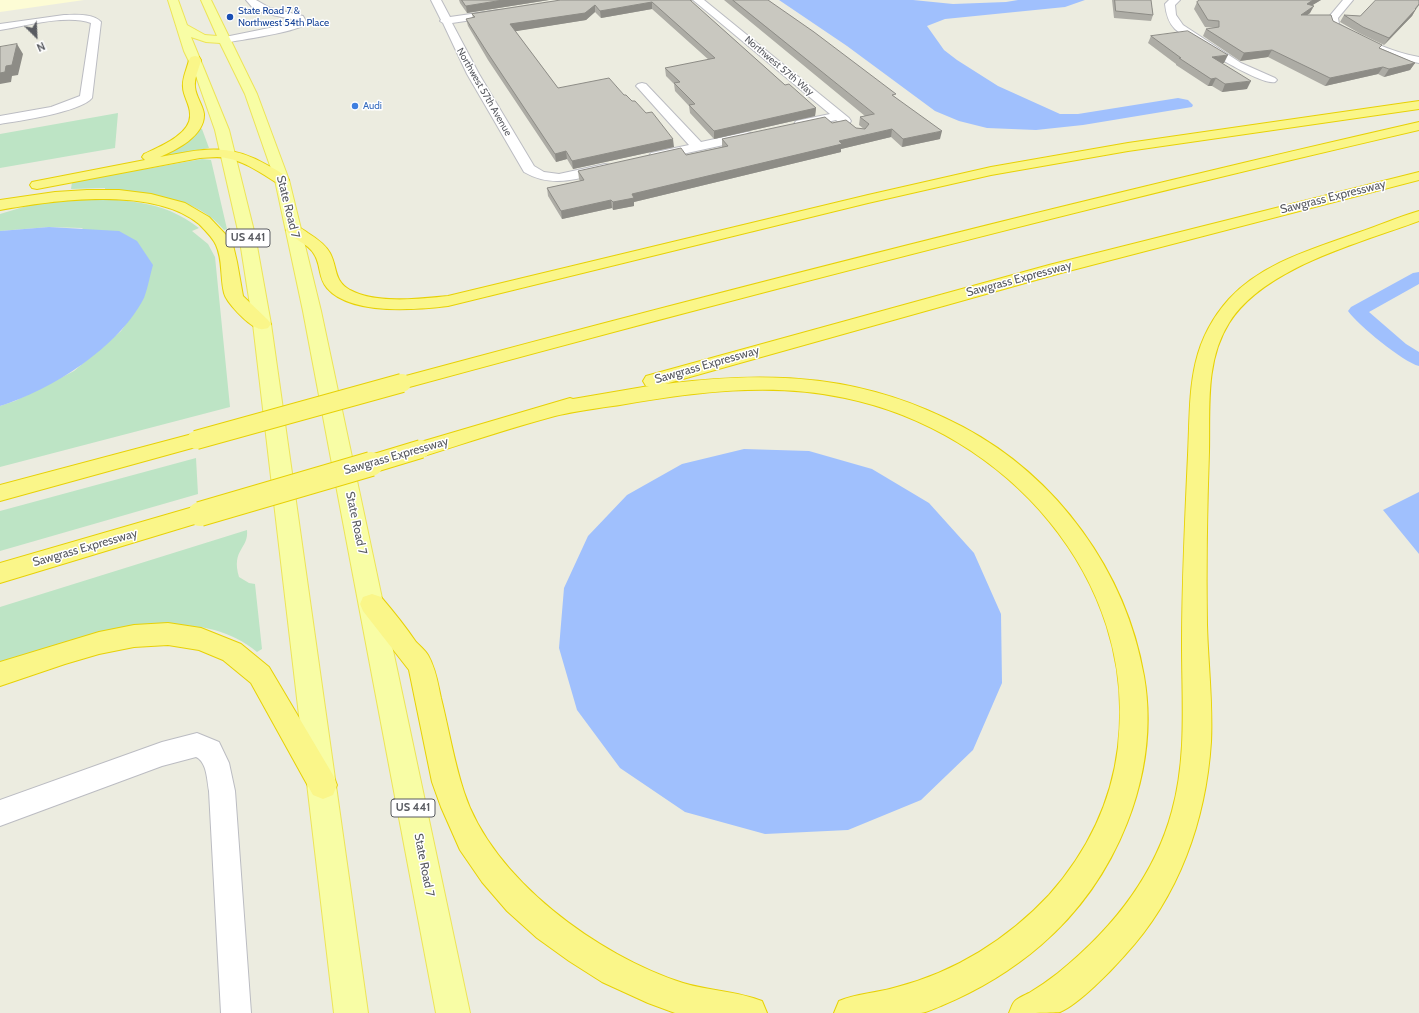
<!DOCTYPE html>
<style>
body{margin:0}
#map{position:relative;width:1419px;height:1013px;overflow:hidden;background:#ecece0;font-family:Cabin,sans-serif}
canvas{display:block}
.north{position:absolute;left:16px;top:16px;width:40px;height:40px;-webkit-text-stroke:3px #fff;paint-order:stroke;rotate:156deg;font-size:11px;font-weight:700;line-height:16px;text-align:center;color:#595b61}
.north::after{content:'';display:block;margin:auto;width:14px;height:18px;background:#595b61;clip-path:polygon(50% 0,100% 100%,50% 72%,0 100%)}
</style>
<div id="map">
<canvas width="1419" height="1013"></canvas>
<div class="north">N</div>
</div>
<script>
const ctx = document.querySelector('canvas').getContext('2d');
ctx.lineJoin = 'round';
function paint(path, color) { ctx.fillStyle = color; ctx.fill(path, 'evenodd'); }
function stroke(path, color, width, dash) { ctx.strokeStyle = color; ctx.lineWidth = width; ctx.lineCap = dash ? 'butt' : 'round'; ctx.setLineDash(dash || []); ctx.stroke(path); }
function drawText(font, color, halo, rows, align = 'center') {
  ctx.font = font + ' Cabin,sans-serif'; ctx.lineWidth = 3; ctx.setLineDash([]); ctx.textBaseline = 'middle'; ctx.strokeStyle = halo; ctx.fillStyle = color; for (const [text, x, y, turn = 0] of rows) {
    ctx.save(); ctx.translate(x, y); ctx.rotate((+turn || 0) * Math.PI / 180); ctx.textAlign = isNaN(turn) ? turn : align; if (halo) ctx.strokeText(text, 0, 0); ctx.fillText(text, 0, 0); ctx.restore();
  }
}
paint(new Path2D(`
 M0,0H84L0,12Z`), '#fdfcd5');
paint(new Path2D(`
 M118,113L115,148L0,168V134Z
 M200,128L202,129L209,148L159,157Z
 M202,159L211,160L227,229L224,230C198,197 144,192 105,190V188L71,189L72,182Z
 M77,198C122,200 162,199 199,228L192,231L208,244L215,257L230,407L0,467V406L15,401L74,371L121,331L144,297L82,228L49,227L0,231V214L40,202Z
 M196,458L198,494L0,551V511Z
 M247,530C249,549 231,549 239,577L249,583L255,584L262,649L257,652C228,628 194,624 158,625L0,667V607Z`), '#bde4c5');
paint(new Path2D(`
 M779,0H913L953,4L1006,2L1018,0H1085L1065,7L945,19L927,26L944,50L957,60L998,86L1060,114H1078L1178,98L1188,100L1193,105L1192,107L1083,125L1036,130L987,128L959,121L935,111L847,46Z
 M49,227L119,231L137,241L153,265C150,275 148,288 144,298C119,347 52,390 0,406V231Z
 M744,449L809,451L872,469L929,503L974,553L1001,614L1002,683L973,750L921,800L848,830L765,834L685,812L620,768L577,710L559,648L564,588L588,536L627,495L682,464Z
 M1419,492V554L1383,510Z`), '#a0c0fd');
paint(new Path2D(`
 M1419,272V284L1369,312L1406,344L1419,352V366C1403,362 1358,325 1348,311L1351,307L1413,273Z`), '#a0c0fd');
const minor = new Path2D(`
 M246,0H256L270,8L303,16L307,23C299,32 239,40 224,43L220,42L219,40L220,38L289,24L297,22L296,20L263,13L252,7Z
 M431,0H441L450,17L499,10L504,13L499,16L452,23L479,74L534,166L544,172L559,174L605,164L610,165L611,168L610,171C579,178 553,189 524,172L467,74L443,23L440,21L441,20Z
 M693,0H704L849,118L851,121L849,124H841L836,120L800,128L796,127L794,124L796,121L830,114Z
 M1169,0H1180L1175,5L1176,15L1183,25L1241,63L1275,78L1277,80L1275,82C1261,86 1187,40 1175,29C1168,22 1166,13 1165,4Z
 M1343,0H1353L1338,18L1339,24C1364,39 1390,52 1419,57V63C1387,57 1358,44 1330,27L1328,18Z
 M64,15C75,15 93,13 101,22L92,98C81,112 18,121 0,124V116L51,107L80,96L91,23C67,14 25,26 0,30V24Z
 M642,83L646,84L701,142L747,132L751,133L753,136L751,139L655,160L651,159L649,156L651,153L689,145L638,88L636,86L638,84Z
 M197,733L219,742L229,763L235,791L251,1013H221L209,791C207,780 207,762 196,757L162,766L0,826V800L162,742Z`);
const primary = new Path2D(`
 M168,0H178L187,25L205,35L217,36L201,0H211L257,94L289,180L321,311L470,1013H436L303,311L275,180L245,94L220,43L206,42L191,37L229,130L255,235L271,324L368,1013H334L253,324L239,235L215,130L196,76L184,51Z`);
const motorway = new Path2D(`
 M195,56L199,57L201,60C199,69 194,78 195,87C196,97 203,105 204,114C205,136 176,150 160,157C203,149 228,142 269,166C276,170 285,174 289,180L287,183L282,184L277,183C261,173 244,161 226,158C217,156 208,158 200,158L37,189L32,188L30,185L32,182L37,181L145,160L142,157L144,154C159,147 192,134 190,114C190,104 183,96 183,87C182,78 187,69 189,60L191,57Z
 M1419,101V109L1128,151L991,175L868,203L448,306C415,310 350,315 327,288C318,278 321,264 314,254C308,243 293,240 286,230L288,227C297,225 301,228 308,233C316,238 325,244 330,253C338,268 333,280 350,290C376,304 419,299 448,296L868,195L991,167L1128,143Z
 M1419,122V130C1078,209 740,297 402,389L395,388L392,383L395,378L402,377C740,286 1078,200 1419,122Z
 M1419,172V180L1061,273L665,384C774,370 865,375 963,427C1057,477 1126,571 1144,676C1161,774 1116,881 1041,945C1012,970 979,990 943,1005C936,1008 928,1012 921,1013C912,1013 901,1013 892,1013C873,1013 854,1013 834,1013L839,1001C858,993 878,993 897,987C955,972 1008,939 1049,895C1087,852 1111,804 1118,747C1139,578 1005,431 845,398C771,382 695,392 620,405C599,408 576,411 555,416C510,428 466,443 421,457L414,454L411,449L414,444L570,398L573,399L649,386H646L643,381L646,376L1049,265Z
 M87,190H119L151,194L185,203L209,217L228,237L233,245L237,262L243,296L268,320L271,324L268,328C264,329 261,330 257,328C247,324 226,302 224,293C220,277 223,260 216,245C213,238 204,229 199,224C153,186 54,200 0,210V200L55,192Z
 M1419,211V221C1360,243 1264,267 1229,323C1205,361 1210,408 1209,452C1207,509 1206,567 1207,625C1208,664 1213,703 1211,742C1206,820 1179,897 1125,955C1111,971 1079,1004 1060,1012C1051,1013 1021,1013 1009,1013C1011,1009 1012,1003 1016,1000C1020,997 1025,995 1029,993C1039,987 1049,980 1058,973C1111,930 1154,878 1172,811C1187,757 1182,702 1182,646C1182,583 1185,519 1188,455C1191,396 1186,347 1229,299C1262,263 1313,249 1357,233C1378,226 1398,217 1419,211Z
 M196,433L203,435L206,440L203,445L0,501V485Z
 M200,505L208,508L211,514L208,520L0,583V563Z
 M372,594L381,597C393,611 405,626 416,642C420,646 425,650 428,655C436,669 438,684 441,698C449,730 454,762 464,792C492,879 599,956 683,983C709,991 737,991 762,1001L767,1013H675L648,1003L602,982L569,961L537,938L507,911L482,882L460,850L441,807L432,782L409,670L363,611L360,604L363,597Z
 M168,623L201,628L241,644L269,667L333,775L337,785L333,795L323,799L313,795L251,683L223,660L199,650L168,645L134,647L99,654L65,664L0,686V662L99,632L134,625Z`);
stroke(minor, '#bbbcc2', 2);
stroke(primary, '#ede458', 2);
stroke(motorway, '#e7d105', 2);
paint(minor, '#fff');
paint(primary, '#f8fda5');
paint(motorway, '#faf689');
const motorwayBridgeFar1 = new Path2D(`
 M196,440L402,383
 M368,465L421,449`);
const motorwayBridge = new Path2D(`
 M200,514L371,464`);
stroke(motorwayBridgeFar1, '#e7d105', 20, []);
stroke(motorwayBridge, '#e7d105', 26, []);
stroke(motorwayBridgeFar1, '#faf689', 18);
stroke(motorwayBridge, '#faf689', 24);
paint(new Path2D(`
 M459,0H549L467,13L460,3Z
 M561,0H692V2L785,85L816,108L815,116L714,139L690,113L689,106L675,91L674,84L666,76L665,68L709,60L652,9L601,18L595,12L586,20L515,31L558,88L624,95L674,147L573,169L567,159L556,162L488,60L468,26L466,19L473,18L472,14Z
 M724,0H768L895,97L940,139L902,147L891,137L841,149V152L634,202V206L613,210L612,208L562,219L548,196L547,188L580,181L579,179L578,171L686,155L722,147V139L832,123L856,128L864,129L859,125L860,117L865,116Z
 M1112,0H1151L1153,15L1151,21L1114,18Z
 M1200,0H1321L1312,5L1310,13L1307,15L1333,21L1380,48L1415,63L1410,70L1384,77L1378,74L1325,86L1268,57L1240,61L1203,36L1206,29L1216,28L1205,27L1194,9L1197,2Z
 M1416,9L1412,16L1384,45L1359,33L1340,22L1344,15L1360,16Z
 M1151,36L1224,63H1221L1247,89L1222,92L1212,86H1208L1176,65V64L1148,43Z`), '#adaca5');
paint(new Path2D(`
 M503,0H549L467,13L466,6Z
 M1313,0H1321L1303,11L1307,4Z
 M652,2V9L601,18L600,11Z
 M1419,4V5L1414,12L1416,9L1412,16L1384,45L1389,38Z
 M595,5V12L586,20L511,32L510,24Z
 M1314,6L1310,13L1298,22L1301,15Z
 M17,44L23,54L18,75L12,76L11,82L0,84V73Z
 M1272,50L1268,57L1240,61L1244,53Z
 M1228,55L1224,63L1209,65L1212,57Z
 M1415,63L1410,70L1384,77L1389,69Z
 M1383,67L1378,74L1325,86L1330,78Z
 M1216,78L1212,86H1208L1211,79Z
 M1251,81L1247,89L1222,92L1225,84Z
 M816,108L815,116L714,139V131Z
 M892,129L891,137L841,149V152L634,202V206L613,210V202L632,194L839,141Z
 M942,131L940,139L902,147L903,139Z
 M673,139L674,147L573,169L572,161Z
 M566,151L567,159L556,162L555,154Z
 M611,200L612,208L562,219L561,211Z`), '#8d8c86');
const building = new Path2D(`
 M462,0H503L466,6Z
 M561,0H690L785,85L789,84L816,108L714,131L689,105L695,104L674,83L680,82L665,68L715,58L652,2L600,11L595,5L585,13L510,24L558,88L609,78L624,95H626L632,101H635L646,113L652,112L673,139L572,161L566,151L555,154L487,52L466,19L475,17L472,14Z
 M733,0H768L814,32L896,94L892,95L942,131L903,139L892,129L839,141L842,144L632,194L634,198L613,202L611,200L561,211L547,188L584,180L578,171L681,148L686,155L728,146L722,139L825,117L832,123L846,120L856,128L865,129L869,124L860,117L874,114Z
 M1115,0H1151L1153,15L1116,11Z
 M1200,0H1313L1307,4L1314,6L1301,15H1331L1333,21L1382,45L1379,48L1415,63L1389,69L1383,67L1330,78L1272,50L1244,53L1206,29L1219,27V21L1208,20L1197,2Z
 M1376,0H1419V4L1415,9H1416L1389,38L1363,27L1344,15L1360,16Z
 M1188,31L1228,55L1212,57L1251,81L1225,84L1216,78L1211,79L1179,58H1181L1151,36Z
 M17,44L12,65L6,66L5,72L0,73V47Z`);
paint(building, '#c9c8c0');
stroke(building, '#8d8c86', 1);
for (const [x, y, r, color] of [
 [230,17,4,"#1a4fb4"],
 [355,106,4,"#3f7fe0"]
]) { const dot = new Path2D(); dot.arc(x, y, r, 0, 2 * Math.PI); ctx.fillStyle = color; ctx.fill(dot); stroke(dot, '#fff', 1.5); }
drawText('10px', '#164399', '#fff', [
 ["State Road 7 &",238,11],
 ["Northwest 54th Place",238,23]
], 'left');
drawText('10px', '#595b61', '#fff', [
 ["Northwest 57th Way",779,66,40],
 ["Northwest 57th Avenue",484,92,60]
]);
drawText('10px', '#366cbe', '#fff', [
 ["Audi",363,106]
], 'left');
for (const [x, y, w] of [
 [248,238,44],
 [413,808,44]
]) { const box = new Path2D(); box.roundRect(x - w / 2, y - 9, w, 18, 3); ctx.fillStyle = '#fff'; ctx.fill(box); stroke(box, '#595b61', 1); }
drawText('bold 11px', '#595b61', null, [
 ["US 441",248,238],
 ["US 441",413,808]
]);
drawText('12px', '#595b61', '#fff', [
 ["Sawgrass Expressway",1333,197,-14],
 ["State Road 7",288,207,76],
 ["Sawgrass Expressway",1019,279,-15],
 ["Sawgrass Expressway",707,365,-16],
 ["Sawgrass Expressway",396,456,-16],
 ["State Road 7",356,523,78],
 ["Sawgrass Expressway",85,548,-16],
 ["State Road 7",424,865,79]
]);
</script>
